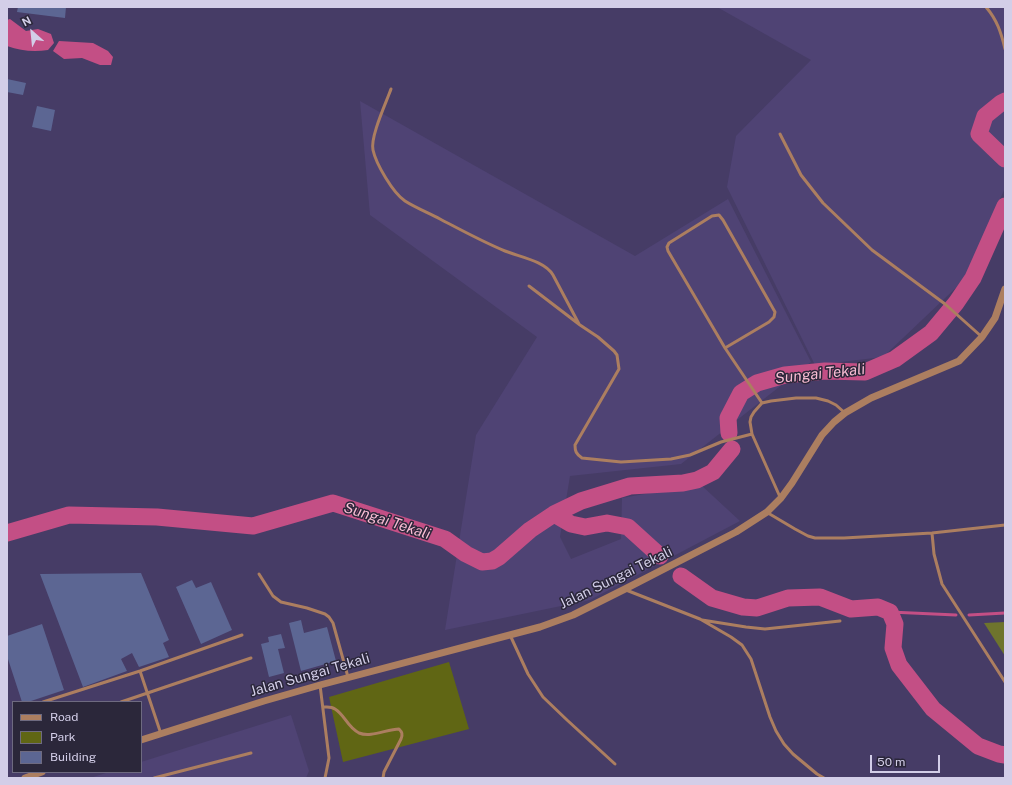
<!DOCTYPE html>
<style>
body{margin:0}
#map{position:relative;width:1012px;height:785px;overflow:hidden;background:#463c66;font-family:"Public Sans",sans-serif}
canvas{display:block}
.frame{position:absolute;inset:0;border:8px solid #d3cee8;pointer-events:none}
.legend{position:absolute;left:12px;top:701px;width:130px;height:72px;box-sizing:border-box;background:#2b273a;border:1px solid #6e6a80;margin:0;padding:5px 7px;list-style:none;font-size:12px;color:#d3cee8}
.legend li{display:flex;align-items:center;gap:8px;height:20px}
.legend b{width:20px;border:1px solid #6e6a80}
.north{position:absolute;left:12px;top:12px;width:40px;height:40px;-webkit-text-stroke:3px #2b273a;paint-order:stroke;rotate:333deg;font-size:11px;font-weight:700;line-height:16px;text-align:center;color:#d3cee8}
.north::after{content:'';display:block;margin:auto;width:14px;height:18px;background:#d3cee8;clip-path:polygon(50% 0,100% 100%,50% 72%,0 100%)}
.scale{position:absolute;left:870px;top:755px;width:70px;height:18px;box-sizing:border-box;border:2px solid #d3cee8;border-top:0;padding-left:5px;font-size:12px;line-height:14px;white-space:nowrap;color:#d3cee8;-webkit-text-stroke:3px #2b273a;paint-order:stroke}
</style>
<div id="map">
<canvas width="1012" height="785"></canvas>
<div class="frame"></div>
<ul class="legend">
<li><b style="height:5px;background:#ac7e60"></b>Road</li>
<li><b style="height:11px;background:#606614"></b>Park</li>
<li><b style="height:11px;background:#5c6693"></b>Building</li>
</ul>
<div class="north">N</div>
<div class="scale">50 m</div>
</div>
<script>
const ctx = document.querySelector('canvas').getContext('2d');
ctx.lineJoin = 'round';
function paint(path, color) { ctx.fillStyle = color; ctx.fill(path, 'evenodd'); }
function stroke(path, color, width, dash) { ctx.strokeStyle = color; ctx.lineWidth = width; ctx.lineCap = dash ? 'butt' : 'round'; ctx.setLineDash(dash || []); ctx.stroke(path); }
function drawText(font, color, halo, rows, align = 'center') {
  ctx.font = font + ' "Public Sans",sans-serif'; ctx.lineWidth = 3; ctx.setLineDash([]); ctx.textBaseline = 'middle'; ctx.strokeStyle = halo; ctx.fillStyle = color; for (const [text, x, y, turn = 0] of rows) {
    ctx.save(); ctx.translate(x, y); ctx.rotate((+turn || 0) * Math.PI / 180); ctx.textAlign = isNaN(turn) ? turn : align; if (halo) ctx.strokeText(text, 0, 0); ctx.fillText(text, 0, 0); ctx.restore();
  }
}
paint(new Path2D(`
 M717,7H1005V188L963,281L883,357L815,365L727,187L736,136L811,60Z
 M360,101L635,256L728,199L811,362L681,464L570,476L560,537L571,559L621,539L622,498L700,484L740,521L590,600L445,630L476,435L537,337L370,215Z
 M291,715L309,771L306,778H90L109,772H141V762Z`), '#4f4374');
paint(new Path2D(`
 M449,662L469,729L343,762L329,697Z`), '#606614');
paint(new Path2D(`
 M1005,622V656L984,623Z`), '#6e742d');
paint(new Path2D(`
 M10,19L26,31L38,29L51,34L54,43L48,50C34,52 21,51 7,46V20Z
 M59,41L93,43L108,51L113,57L111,65H100L82,58L64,59L53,51Z`), '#c34f85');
stroke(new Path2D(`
 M890,612L956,615
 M969,615L1005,613`), '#c34f85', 3);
stroke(new Path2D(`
 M1005,101L1001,103L985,116L979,134L1005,159
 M729,433L728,418L741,393L757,383L785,375L825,371L865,372L895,359L931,333L956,303L973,278L1005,206
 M554,514L571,524L585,527L607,523L628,527L660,556
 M7,533L69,515L157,517L253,526L333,503L445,539L466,554L482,562L492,561L499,557L530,530L554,514L581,501L630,486L683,483L697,480L713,472L732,449
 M681,576L712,598L743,607L757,608L788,598L820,597L851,609L878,607L890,612L895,624L893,648L899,665L933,709L978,746L999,754L1005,755`), '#c34f85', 17);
paint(new Path2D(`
 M18,7H66L65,18L17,12Z
 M7,79L26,83L23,95L7,92Z
 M37,106L55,110L51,131L32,127Z
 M141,573L169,640L163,643L169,657L139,667L132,653L121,659L127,671L83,687L40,574Z
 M192,580L196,588L211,582L232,630L201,644L176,587Z
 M301,620L304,633L327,627L336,661L301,671L289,623Z
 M42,624L64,690L28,702H22L7,656V636Z
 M281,634L285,648L278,649L284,673L269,677L261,644L269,642L268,637Z`), '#5c6693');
stroke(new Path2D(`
 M986,7C997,20 1001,32 1005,49
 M391,89C386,103 370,137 373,150C376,164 393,193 405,201C416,208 429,213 440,219C461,230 483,242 505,251C520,257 545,261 553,275L579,324
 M780,134L801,175L823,203L872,250L945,304L982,337
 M719,215L723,220L775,312L774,317L769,322L725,348L668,251L667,247L669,243L712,216Z
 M529,286L580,325L598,337L614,351L617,355L619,369L575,445C575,451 576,454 582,458L621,462L671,459L690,455L721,442L752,434
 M725,348L762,403
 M780,497L752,434L750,422L751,417L754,412L762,403L771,401L796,398H816L828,401L836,405L845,413
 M768,513L795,529L808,536L815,538H844L932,533L1005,525
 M932,533L934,554L942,584L1005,682
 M259,574L273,596L281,602L307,608L325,614L329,617L333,623L348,677
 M626,590L700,619L731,637L742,645L751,659L770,717L776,731L784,744L793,754L817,774L824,778
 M702,620L746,627L765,629L840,621
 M510,635L528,674L543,697L567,720L615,764
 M140,671L161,734
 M320,685L329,758L325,778
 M43,702L140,671L242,635
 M121,702L251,658
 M323,707C327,707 331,706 335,709C345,715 347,727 359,733C371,738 387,729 399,729C402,732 403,734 401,739L384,772L383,778
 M154,778L251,753`), '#ac7e60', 3);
stroke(new Path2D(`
 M141,740L264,701L320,685L540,627L573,615L625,589L736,532L767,512L781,498L792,483L822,435L834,422L845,413L871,398L959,361L982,337L995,318L1005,289
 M25,778L42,772`), '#ac7e60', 7);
drawText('14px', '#d3cee8', '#2b273a', [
 ["Jalan Sungai Tekali",616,578,-26],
 ["Jalan Sungai Tekali",310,675,-16]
]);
drawText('italic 15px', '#f8bcd3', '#2b273a', [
 ["Sungai Tekali",820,374,-6],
 ["Sungai Tekali",387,521,18]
]);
</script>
